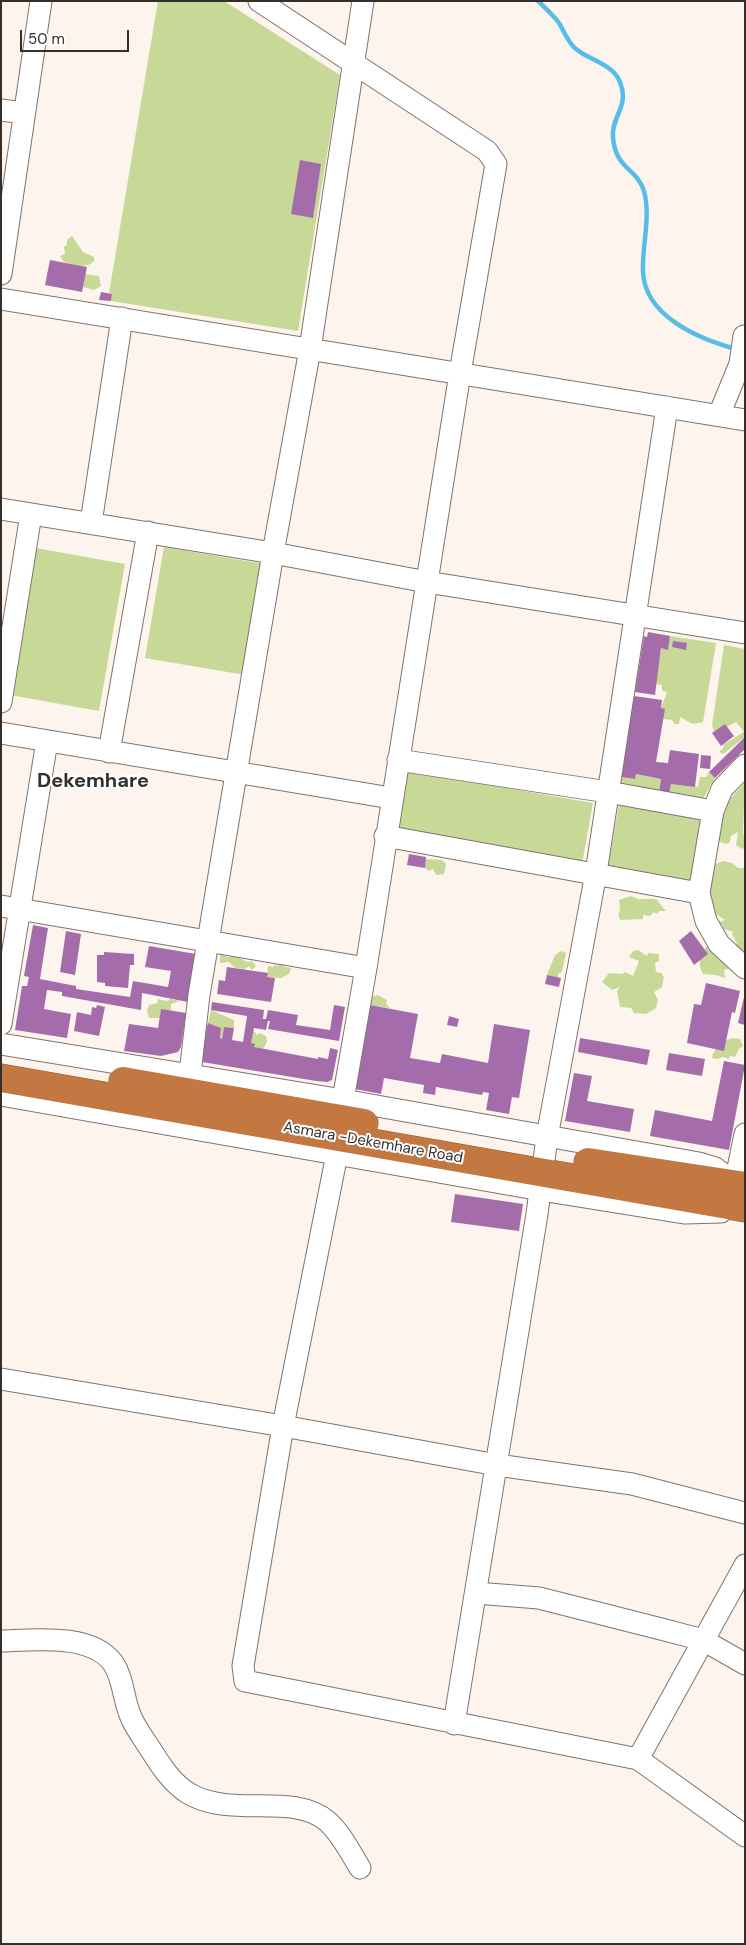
<!DOCTYPE html>
<style>
body{margin:0}
#map{position:relative;width:746px;height:1945px;overflow:hidden;background:#fdf4ee;font-family:"DM Sans",sans-serif}
canvas{display:block}
.frame{position:absolute;inset:0;border:2px solid #342f2b;pointer-events:none}
.scale{position:absolute;left:20px;top:30px;width:109px;height:22px;box-sizing:border-box;border:2px solid #342f2b;border-top:0;padding-left:6px;font-size:15px;line-height:18px;white-space:nowrap;color:#342f2b;-webkit-text-stroke:4px #fff;paint-order:stroke}
</style>
<div id="map">
<canvas width="746" height="1945"></canvas>
<div class="frame"></div>
<div class="scale">50 m</div>
</div>
<script>
const ctx = document.querySelector('canvas').getContext('2d');
ctx.lineJoin = 'round';
function paint(path, color) { ctx.fillStyle = color; ctx.fill(path, 'evenodd'); }
function stroke(path, color, width, dash) { ctx.strokeStyle = color; ctx.lineWidth = width; ctx.lineCap = dash ? 'butt' : 'round'; ctx.setLineDash(dash || []); ctx.stroke(path); }
function drawText(font, color, halo, rows, align = 'center') {
  ctx.font = font + ' "DM Sans",sans-serif'; ctx.lineWidth = 4; ctx.setLineDash([]); ctx.textBaseline = 'middle'; ctx.strokeStyle = halo; ctx.fillStyle = color; for (const [text, x, y, turn = 0] of rows) {
    ctx.save(); ctx.translate(x, y); ctx.rotate((+turn || 0) * Math.PI / 180); ctx.textAlign = isNaN(turn) ? turn : align; if (halo) ctx.strokeText(text, 0, 0); ctx.fillText(text, 0, 0); ctx.restore();
  }
}
paint(new Path2D(`
 M158,1H224L340,75L298,331L111,301L112,294L109,293Z
 M72,236L83,252L94,257V261C86,270 74,264 64,262L60,256L65,254L64,247L67,245V240Z
 M85,274L99,276L101,286L94,290L83,287Z
 M164,547L264,564L245,675L145,658Z
 M36,548L125,564L99,711L10,695Z
 M670,636L716,643L703,722L693,724L680,717L679,724H675L672,720L663,719L661,708L667,692L662,691V685L656,684L661,648L668,649Z
 M724,645L745,649V737L723,754L719,752L724,747L723,745L744,732L736,722L727,727L725,724L714,732L712,725Z
 M408,771L593,803L582,864L397,832Z
 M709,772L715,778L703,799L669,794L671,784L698,787L700,777H706Z
 M636,774L661,779L659,793L620,786L621,777L634,779Z
 M745,782L743,831L745,847L742,849L736,845L738,832L731,836L730,842L726,844L717,841L722,813H724L729,796L732,797Z
 M619,804L702,818L692,882L608,867Z
 M426,859L442,860L446,864L444,874L436,875L433,869L429,871L425,868Z
 M723,861L732,863L738,868H745V950L740,952L733,945L737,944L732,934L733,932L724,929L722,924L717,923L725,920L713,912L697,872Z
 M631,896L638,899H656L666,911H659L657,914L654,912L650,916L643,915V919L620,920L618,914L620,911L619,900Z
 M708,945L728,967V969L724,970L725,978L716,975L703,974C697,964 700,953 708,945Z
 M638,950L647,956L648,953L659,954V961L655,963L656,972L661,973L664,977L662,987L654,992L658,1000L656,1008L646,1014L634,1013L631,1008L620,1007L617,991L620,987L612,990L602,982L609,973L622,974L625,972L633,976L639,961L629,957L633,951Z
 M561,951L566,953L562,972L558,974V978L547,975L555,955Z
 M220,953L227,957H237L248,962L252,961L256,966L252,970L249,966L245,969L235,968L229,962L220,963Z
 M282,963L284,967L291,968L289,974L281,978L267,977L268,966L273,967L276,964L277,966Z
 M378,995L387,1000L386,1004L390,1008L370,1005L371,997Z
 M157,999L167,1001L170,999L180,1001L171,1004V1011L161,1009L160,1018H149L147,1010L149,1005L158,1003Z
 M211,1010L234,1020V1028L224,1027L222,1039L220,1038L221,1028L208,1023Z
 M253,1030L257,1035L260,1033L266,1036L267,1042L263,1049L254,1047L251,1043Z
 M733,1038L740,1039L743,1046L739,1049L735,1057L730,1056L729,1059L723,1057L717,1059L712,1058C713,1048 724,1040 733,1038Z`), '#c8d997');
stroke(new Path2D(`
 M538,1C545,8 553,15 559,23C564,31 568,43 576,49C589,60 613,64 620,82C630,107 611,116 613,137C615,169 637,168 644,191C651,217 642,245 643,271C644,316 699,339 736,349`), '#58bce9', 4.5);
paint(new Path2D(`
 M300,160L321,164L313,218L291,214Z
 M50,260L87,267L82,292L45,285Z
 M101,292L112,294L111,301L99,300Z
 M648,632L670,636L668,650L661,648L655,695L635,692L644,636L647,637Z
 M673,641L687,643L686,650L672,647Z
 M634,696L662,700L661,708L665,709L656,762L668,763L670,750L699,754L695,787L671,784L669,794L659,793L661,779L636,774L635,779L621,777Z
 M725,724L734,736L721,746L712,733Z
 M745,737V749L715,778L709,772Z
 M701,755L711,756L710,769L700,768Z
 M409,854L426,857L425,868L407,865Z
 M33,925L48,928L40,979L76,986V989L130,997L133,981L168,987L171,971L145,967L149,946L196,954L188,1002L142,993L141,1010L62,996V992L47,990L44,1009L71,1014L67,1038L15,1030L22,986H27L29,977L24,976Z
 M66,931L81,934L75,975L60,972Z
 M691,931L708,954L694,965L679,941Z
 M104,952L134,954V965H130L128,988L105,986V983L97,982V955H104Z
 M227,967L268,973L267,977L275,978L271,1002L217,994L219,980L225,981Z
 M547,975L561,978L559,987L545,984Z
 M706,983L740,991L735,1013L732,1012L724,1051L687,1043L694,1004L701,1005Z
 M744,997H745V1025L738,1023Z
 M212,1002L264,1010L263,1019H266L268,1010L298,1015L296,1025L330,1030L334,1005L345,1007L339,1041L268,1029L270,1021H268L266,1030L254,1028L251,1043L255,1044L254,1047L318,1059V1057L328,1059L330,1048L338,1050L332,1080L327,1082L316,1081L202,1062L203,1042L208,1023L221,1028L220,1038L222,1039L224,1027L234,1028L232,1040L243,1042L247,1016L211,1010Z
 M97,1005L105,1007L99,1036L74,1031L77,1012L91,1015L92,1007L96,1008Z
 M370,1005L418,1014L410,1058L440,1063L442,1054L488,1063L494,1024L530,1030L519,1098L512,1097L509,1114L486,1110L489,1093L483,1092L482,1095L436,1087L435,1095L423,1093L424,1085L384,1078L381,1094L355,1089Z
 M161,1009L186,1013L181,1047L178,1052L161,1056L124,1051L129,1024L158,1028Z
 M449,1016L459,1019L457,1027L447,1025Z
 M580,1038L650,1050L647,1065L578,1052Z
 M669,1053L705,1059L702,1076L666,1070Z
 M724,1061L745,1065L729,1150L650,1136L655,1110L712,1121Z
 M574,1073L592,1076L587,1101L634,1109L630,1132L565,1121Z
 M455,1194L523,1204L519,1231L451,1222Z`), '#a56cab');
const minor = new Path2D(`
 M259,1L487,151L496,164L460,373L366,968L343,1100
 M1,110L24,113
 M1,274L41,1
 M1,299L745,420
 M719,415L740,364L744,336
 M1,509L273,553L427,582L745,633
 M91,523L122,318
 M1,702L31,514
 M1,733L391,798
 M109,752L148,532
 M398,760L608,792L713,811
 M745,765L722,789L713,811L699,893L706,921L719,944L745,968
 M385,836L699,893
 M1,906L366,968
 M1,1024L47,741
 M1,1044L343,1100L699,1163L715,1168L735,1183L745,1134
 M190,1074L199,995L273,553L310,349L363,1
 M1,1095L541,1190L684,1213L721,1212
 M337,1154L283,1426L243,1666L245,1681L638,1759L745,1836
 M1,1379L283,1426L497,1465L632,1484L745,1513
 M476,1593L539,1598L665,1630L703,1640L745,1664
 M1,1641C34,1640 91,1633 113,1663C124,1679 123,1700 131,1717C136,1729 144,1739 151,1750C161,1766 172,1783 188,1793C231,1819 293,1792 327,1821C341,1833 350,1852 360,1868
 M454,1724L537,1214L547,1137L596,873L667,407
 M638,1759L745,1565`);
const highway = new Path2D(`
 M1,1078L745,1208
 M123,1081L364,1123
 M588,1162L745,1186`);
stroke(minor, '#80736b', 23);
stroke(highway, '#905e39', 29);
stroke(minor, '#fff', 21);
stroke(highway, '#c27840', 28);
drawText('15px', '#342f2b', '#fff', [
 ["Asmara -Dekemhare Road",373,1143,10]
]);
drawText('bold 20px', '#342f2b', '#fff', [
 ["Dekemhare",93,782]
]);
</script>
